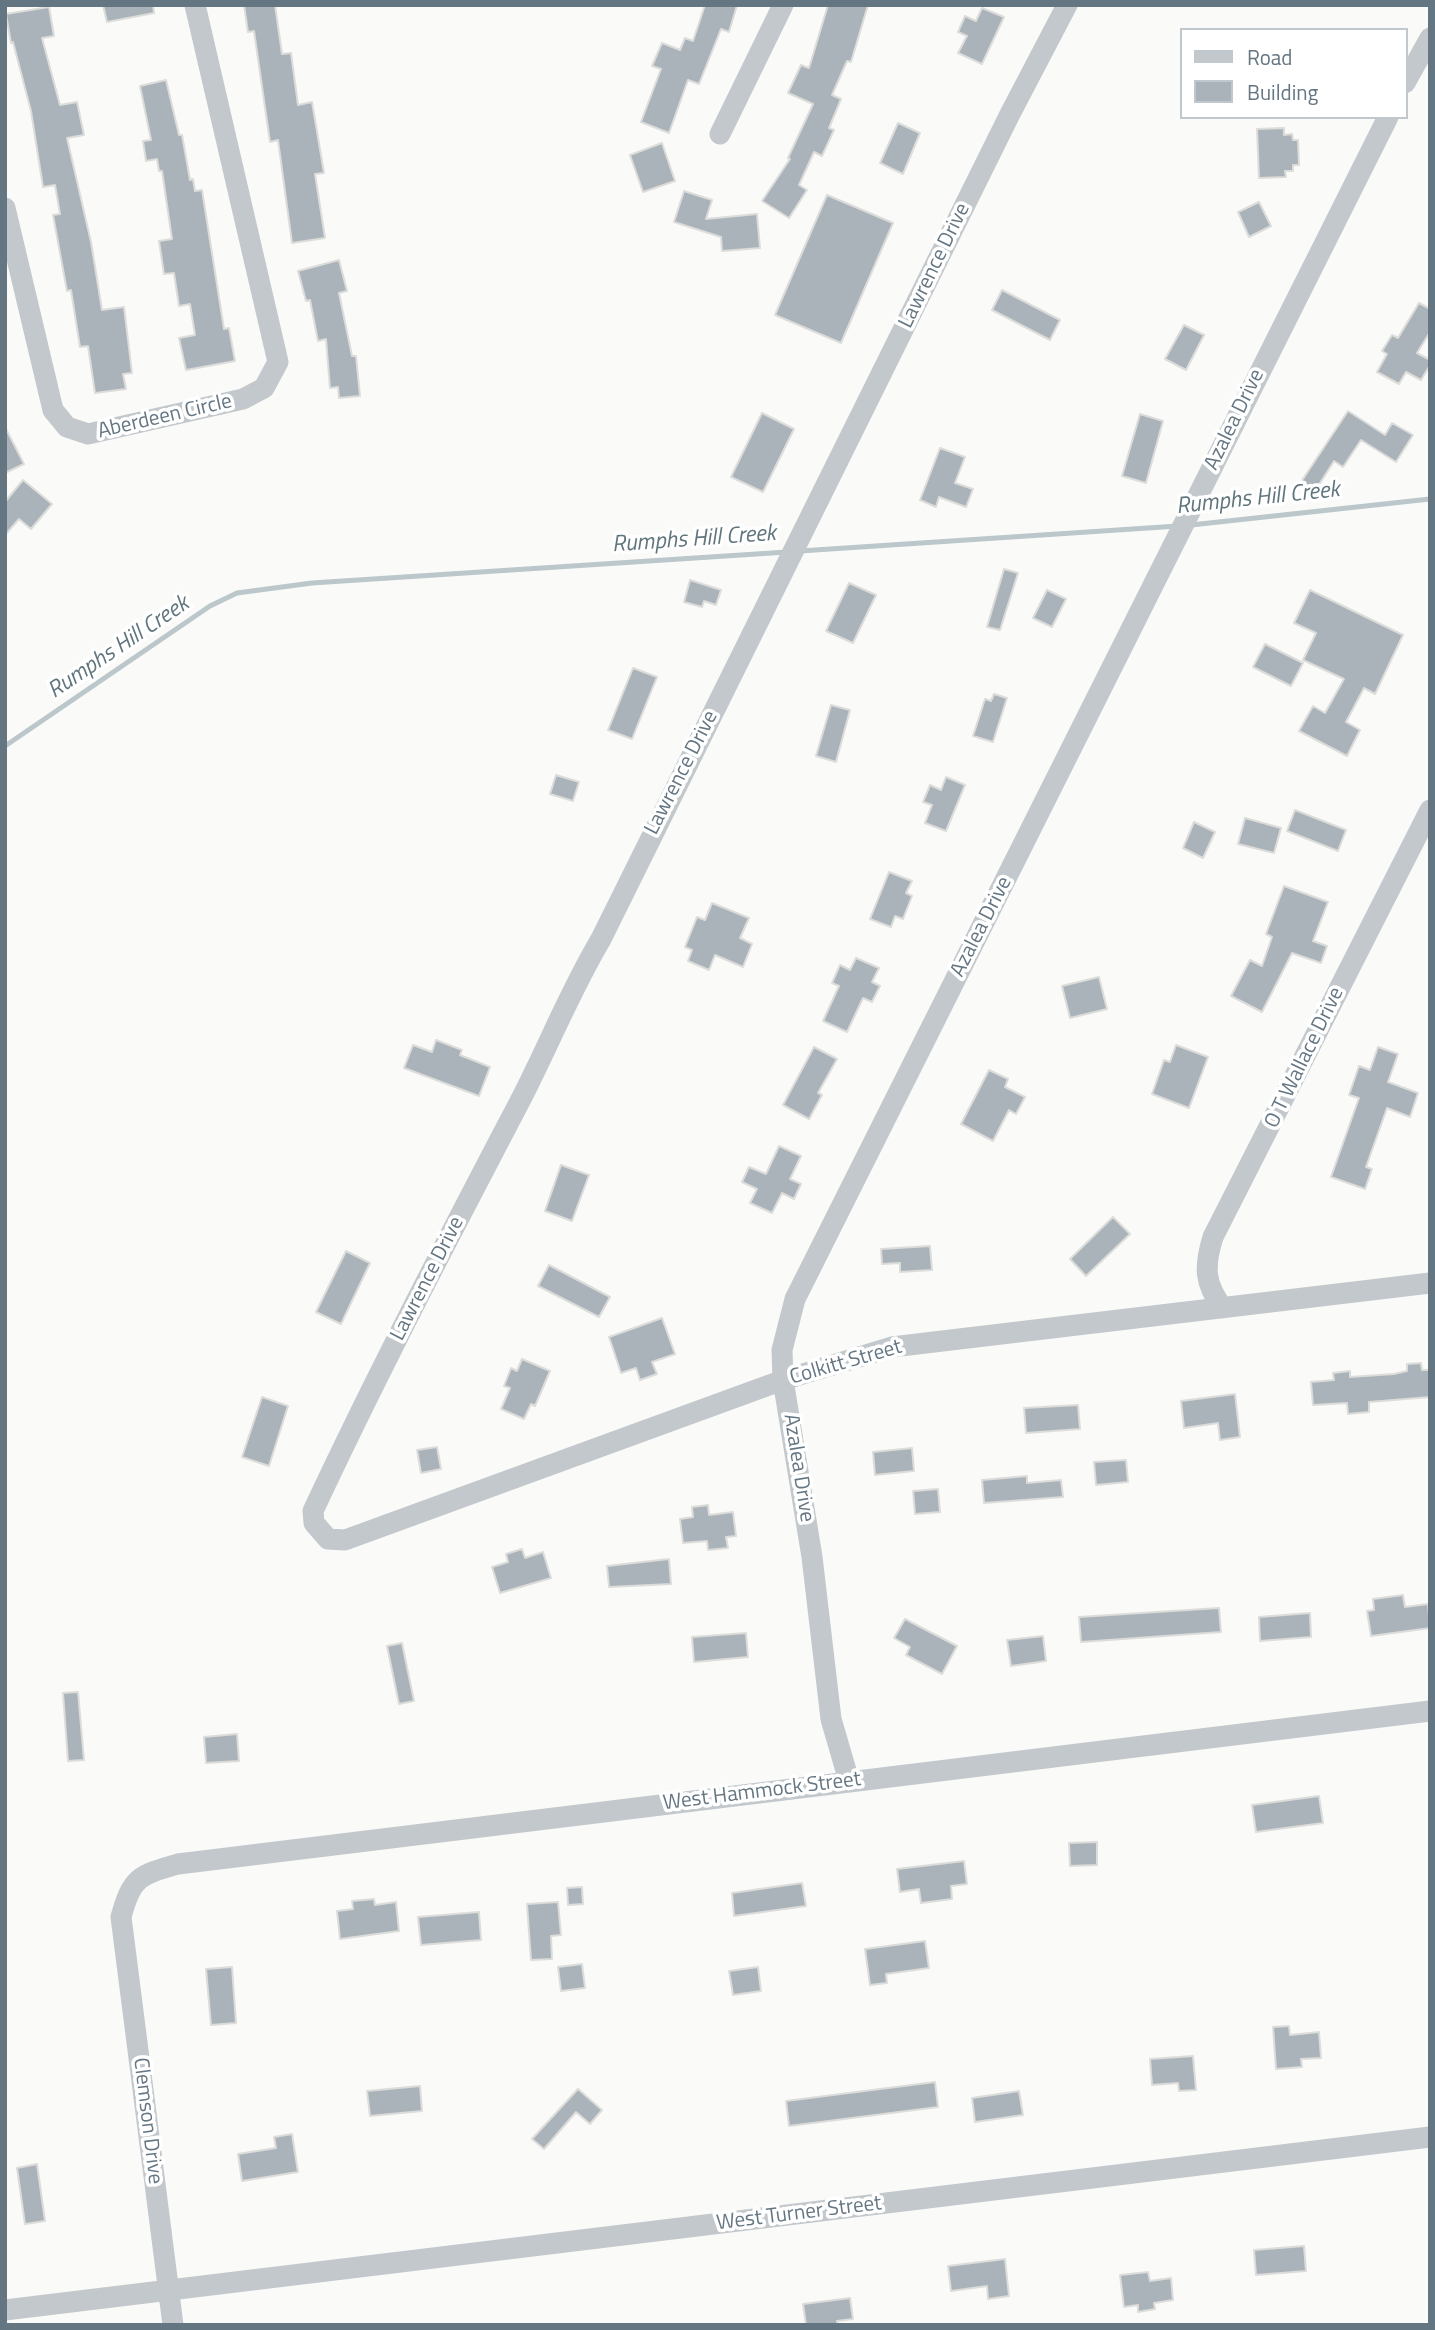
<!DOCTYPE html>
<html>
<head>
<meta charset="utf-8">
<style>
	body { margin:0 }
	#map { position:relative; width:1435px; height:2330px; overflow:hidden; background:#fafaf8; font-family:"Titillium Web",sans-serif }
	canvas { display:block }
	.frame { position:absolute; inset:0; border:7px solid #657683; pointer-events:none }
	.legend { position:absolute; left:1180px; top:28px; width:228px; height:91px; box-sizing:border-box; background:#fff; border:2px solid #c1c8cd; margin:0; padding:9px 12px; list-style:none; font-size:21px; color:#657683 }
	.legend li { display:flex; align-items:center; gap:14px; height:35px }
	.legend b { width:35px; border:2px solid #c1c8cd }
</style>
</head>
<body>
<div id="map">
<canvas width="1435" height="2330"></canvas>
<div class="frame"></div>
<ul class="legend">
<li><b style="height:9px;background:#c3c8cc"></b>Road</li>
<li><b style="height:19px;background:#aab3b9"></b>Building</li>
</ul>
</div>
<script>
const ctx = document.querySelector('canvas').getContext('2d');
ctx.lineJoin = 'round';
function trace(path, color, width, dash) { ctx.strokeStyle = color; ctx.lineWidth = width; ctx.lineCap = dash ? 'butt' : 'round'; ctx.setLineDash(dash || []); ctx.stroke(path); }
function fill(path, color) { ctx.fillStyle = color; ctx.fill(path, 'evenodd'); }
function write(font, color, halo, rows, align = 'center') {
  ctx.font = font + ' "Titillium Web",sans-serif'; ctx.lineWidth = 7; ctx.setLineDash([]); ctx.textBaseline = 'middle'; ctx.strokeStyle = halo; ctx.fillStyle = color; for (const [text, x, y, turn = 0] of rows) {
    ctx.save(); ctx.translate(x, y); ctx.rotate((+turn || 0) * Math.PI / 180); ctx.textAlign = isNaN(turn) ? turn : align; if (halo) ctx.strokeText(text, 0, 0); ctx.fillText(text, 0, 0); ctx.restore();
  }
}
const stream = new Path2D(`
	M1191,525L1430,499
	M800,551L1178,526
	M5,746L210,606L237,593L312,583L787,552`);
const building = new Path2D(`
	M103,5H153L154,13L107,22Z
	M244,5H275L282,54L291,53L298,105L312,102L324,173L315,174L325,238L292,243L278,140L270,142L254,31L248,32Z
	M705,5H737L729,32L721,29L699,84L688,80L669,133L641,122L661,69L652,66L662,43L680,50L685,38L693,41Z
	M828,5H868L851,62L847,61L832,95L841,99L829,128L834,130L822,156L814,152L799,185L807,190L789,218L762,201L790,159L788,158L813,104L788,93L801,65L809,68Z
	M49,7L54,36L42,38L60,105L77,102L84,135L67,138L91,242L102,310L124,307L132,373L123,374L126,389L95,393L88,346L80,347L71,290L67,291L53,215L60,214L55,185L43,187L31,111L13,42L11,43L6,14Z
	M982,8L1004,17L982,64L958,53L967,36L958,32L965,16L976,21Z
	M166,80L179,135H182L190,180L193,179L195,191L202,190L224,329L229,328L235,361L186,370L179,338L195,335L190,304L179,306L174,273L164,274L159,241L172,239L162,171H159L157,159L146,161L143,141L151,140L140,86Z
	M898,123L920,133L903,174L880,163Z
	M1284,128V135L1292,134L1293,140H1298L1299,165H1293V171H1285L1286,177L1259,178L1257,129Z
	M662,143L675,181L643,192L630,155Z
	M684,191L712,200L706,219L757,214L760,248L722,251L721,237L674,222Z
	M827,195L893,223L841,343L775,315Z
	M1259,202L1271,226L1249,237L1238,212Z
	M339,260L347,291L339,293L352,356H356L360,396L339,398L338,387L330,388L326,339L318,341L310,300L306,301L298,271Z
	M1002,290L1060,320L1050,340L992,310Z
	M1419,303L1430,309V332L1417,353L1430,360V365L1421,380L1406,372L1399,384L1377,372L1387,354L1382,351L1392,335L1398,338Z
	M1184,325L1204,335L1186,370L1165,359Z
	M1348,411L1385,435L1392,423L1413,435L1396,462L1361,440L1343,467L1334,461L1315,491L1301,482Z
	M762,413L794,429L763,492L731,477Z
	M1140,414L1163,421L1146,483L1122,476Z
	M5,427L24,464L5,473Z
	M940,448L965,457L955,483L973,489L966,507L939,497L936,507L920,500Z
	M23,480L52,504L31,529L19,519L5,535V502Z
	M1004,569L1018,573L1000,630L987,627Z
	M690,580L721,590L716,605L704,601L702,607L684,602Z
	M849,583L876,595L853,643L826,631Z
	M1047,590L1066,599L1052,627L1033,618Z
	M1310,590L1403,635L1375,694L1364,688L1346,722L1360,730L1347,756L1299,731L1313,706L1325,713L1344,679L1303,660L1316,633L1294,623Z
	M1265,644L1303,663L1291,686L1253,667Z
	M633,668L657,677L632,739L608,730Z
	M994,694L1007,698L993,742L973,736L985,699L991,701Z
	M831,705L850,710L836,762L816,756Z
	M556,775L579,782L573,801L550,794Z
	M946,777L965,785L946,831L925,823L932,805L923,802L930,785L941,790Z
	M1295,810L1346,830L1338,851L1287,831Z
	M1245,818L1281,828L1274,853L1238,844Z
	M1194,822L1215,832L1203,858L1183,848Z
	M889,872L912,881L906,893L912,896L903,919L895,916L891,927L870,919Z
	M1284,886L1328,902L1313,941L1327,946L1321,963L1292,953L1262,1012L1231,996L1250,960L1262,966L1272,937L1266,934Z
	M712,903L749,918L740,938L752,944L743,967L715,955L709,970L688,961L692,950L685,947L697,917L705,920Z
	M856,958L879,968L872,982L880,986L872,1002L863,998L847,1032L823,1021L839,986L832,983L840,965L850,970Z
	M1099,977L1107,1009L1070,1018L1062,986Z
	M436,1040L462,1050L460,1055L490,1067L479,1096L404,1068L413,1045L432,1052Z
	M1176,1045L1208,1057L1189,1108L1152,1094L1164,1060L1170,1062Z
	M814,1047L837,1059L818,1093L822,1095L809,1119L783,1105Z
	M1378,1047L1398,1054L1388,1082L1418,1093L1410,1117L1387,1108L1366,1167L1372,1169L1365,1189L1331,1177L1359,1098L1349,1095L1359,1066L1370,1070Z
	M989,1070L1008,1079L1005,1087L1025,1097L1016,1114L1009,1110L993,1141L961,1124Z
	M779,1146L801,1156L790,1179L801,1184L794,1199L782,1193L772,1213L750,1203L757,1189L742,1182L749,1167L766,1174Z
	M561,1165L589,1175L572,1221L545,1211Z
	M1113,1217L1130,1234L1086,1276L1070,1259Z
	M930,1246L932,1270L900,1272V1263L882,1264L881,1249Z
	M346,1251L370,1263L341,1324L316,1312Z
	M549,1265L610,1297L599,1317L538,1286Z
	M662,1318L675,1354L652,1362L657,1374L640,1380L636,1368L621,1373L609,1337Z
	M522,1359L550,1371L535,1406L531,1404L524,1419L501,1409L510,1388L504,1386L511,1368L517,1371Z
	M1421,1363L1422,1370H1430V1397L1369,1402V1412L1348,1414L1347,1403L1313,1405L1311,1382L1334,1380L1333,1373L1350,1371V1377L1394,1374L1407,1371V1364Z
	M1235,1394L1240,1437L1220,1440L1218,1423L1184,1428L1181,1401Z
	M262,1397L288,1406L269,1466L242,1457Z
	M1078,1405L1080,1429L1026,1433L1024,1408Z
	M437,1447L441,1469L421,1473L417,1450Z
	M912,1448L914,1471L875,1475L873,1452Z
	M1126,1460L1128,1482L1096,1485L1094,1462Z
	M1027,1476V1483L1061,1480L1063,1497L984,1503L982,1480Z
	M938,1489L940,1512L915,1514L913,1491Z
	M708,1505L709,1515L733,1512L736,1536L726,1537L728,1548L708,1550L707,1541L683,1543L680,1519L693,1517L692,1507Z
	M522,1549L525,1558L543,1552L551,1578L500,1593L492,1567L508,1562L506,1554Z
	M669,1559L671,1584L609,1587L607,1566Z
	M1403,1595L1405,1607L1428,1604L1430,1628L1371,1636L1367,1611L1374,1610L1373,1599Z
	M1219,1608L1221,1632L1081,1642L1079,1617Z
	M1310,1613L1311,1637L1260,1641L1259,1617Z
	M905,1619L957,1646L942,1674L906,1655L910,1647L894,1638Z
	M746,1633L748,1657L694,1662L692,1637Z
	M1043,1636L1046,1661L1011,1666L1007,1640Z
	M402,1643L414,1701L399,1704L387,1646Z
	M78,1692L84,1760L68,1761L63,1693Z
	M237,1734L239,1761L206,1763L204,1737Z
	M1319,1796L1323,1823L1256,1832L1252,1805Z
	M1097,1842V1865L1070,1866L1069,1843Z
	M964,1861L967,1884L951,1886L952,1899L921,1903L919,1889L900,1892L897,1869Z
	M802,1883L806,1906L734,1916L732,1893Z
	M582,1887L583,1904L568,1905L567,1888Z
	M374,1899L375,1905L396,1902L399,1931L340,1939L337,1911L353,1909L352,1901Z
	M558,1902L561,1935L551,1936L552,1959L531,1960L527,1904Z
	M479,1912L481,1940L421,1945L418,1917Z
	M925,1941L929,1968L886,1974L887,1983L870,1985L865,1949Z
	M582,1964L585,1988L561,1991L558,1967Z
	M232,1967L236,2023L211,2025L206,1969Z
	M758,1967L761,1991L733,1995L729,1971Z
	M1289,2026L1290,2035L1319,2032L1321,2058L1301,2059L1302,2067L1276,2069L1273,2027Z
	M1193,2056L1196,2090L1179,2091L1178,2083L1152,2085L1150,2059Z
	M935,2082L938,2107L789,2126L786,2101Z
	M420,2086L422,2111L370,2116L367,2091Z
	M578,2089L602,2110L590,2124L576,2112L544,2149L532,2139Z
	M1019,2091L1023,2115L975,2122L972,2098Z
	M292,2134L298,2172L242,2181L238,2154L276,2148L274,2137Z
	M37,2164L45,2221L25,2224L17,2168Z
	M1304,2246L1306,2271L1256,2275L1254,2250Z
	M1005,2259L1009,2296L988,2299L987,2286L951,2291L948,2266Z
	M1148,2272L1150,2281L1171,2278L1173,2300L1154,2303L1155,2309L1138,2312V2305L1124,2307L1120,2275Z
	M850,2298L853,2319L837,2321L838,2325H806L803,2304Z`);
const minor = new Path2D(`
	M1067,5L1010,114L601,939C570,991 548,1047 520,1101C449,1237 378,1372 313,1511L314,1523L328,1539L345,1540L783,1380L892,1347L1430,1283
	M1405,83L1430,38
	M720,134L783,5
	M5,208L53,410L67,427L88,434L243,399L264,388L278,362L195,5
	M1223,1308C1204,1284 1204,1266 1213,1237L1430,810
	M849,1781L831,1719L812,1557L783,1380L782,1350L795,1299L1388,117
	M5,2310L1430,2137
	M173,2325L121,1917C132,1877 139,1875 178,1864L1430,1711`);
const streetNames = [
	["Lawrence Drive",935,266,-64],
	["Aberdeen Circle",165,417,-13],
	["Azalea Drive",1235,420,-64],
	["Lawrence Drive",682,773,-63],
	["Azalea Drive",982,927,-63],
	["O T Wallace Drive",1305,1058,-64],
	["Lawrence Drive",428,1279,-63],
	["Colkitt Street",846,1363,-16],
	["Azalea Drive",798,1468,81],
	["West Hammock Street",762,1792,-7],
	["Clemson Drive",147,2121,83],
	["West Turner Street",799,2214,-7]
];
const waterNames = [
	["Rumphs Hill Creek",1258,499,-6],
	["Rumphs Hill Creek",694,540,-4],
	["Rumphs Hill Creek",119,648,-34]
];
trace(stream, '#bbc7cb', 5);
fill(building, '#aab3b9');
trace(building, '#dcdcda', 2);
trace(minor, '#c3c8cc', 21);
write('21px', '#657683', '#fff', streetNames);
write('italic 23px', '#60757c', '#fff', waterNames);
</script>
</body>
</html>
